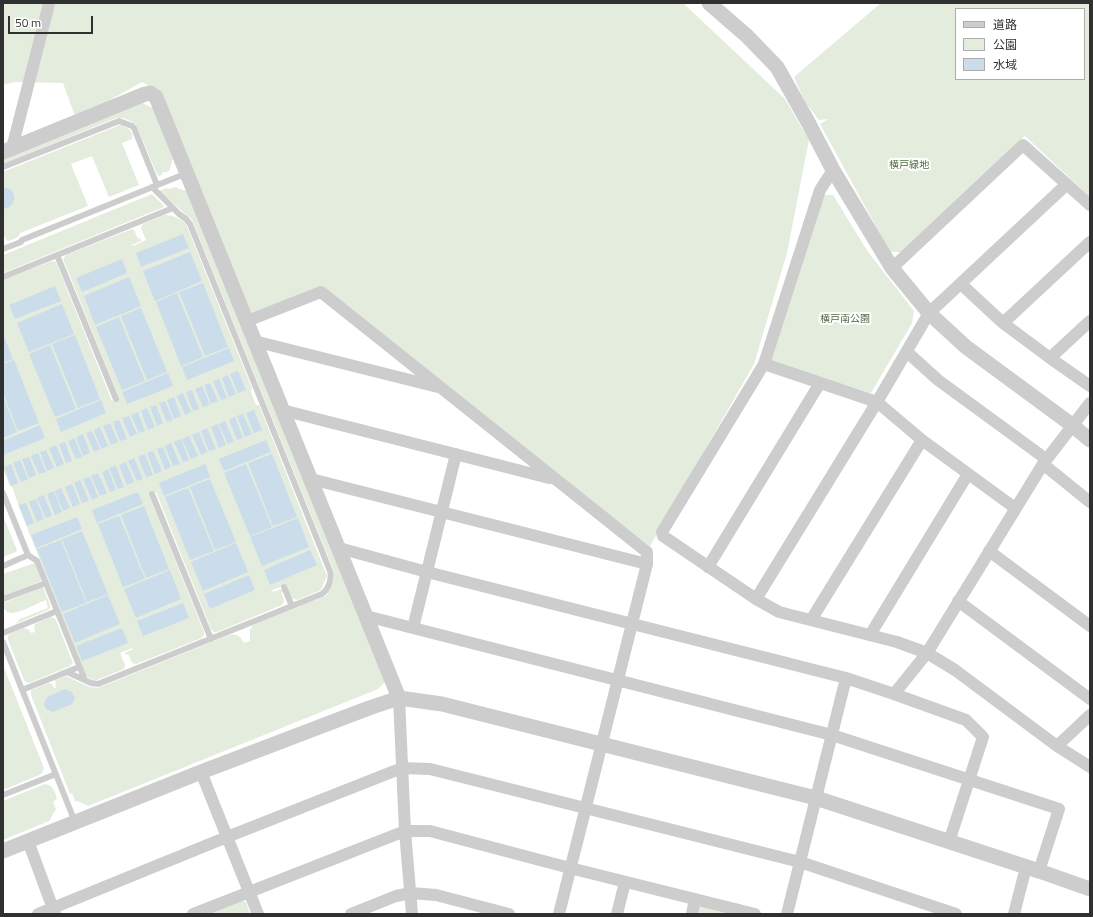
<!DOCTYPE html>
<html>
<head>
<meta charset="utf-8">
<style>
	body { margin:0 }
	#map { position:relative; width:1093px; height:917px; overflow:hidden; background:#fff; font-family:"Titillium Web","Noto Sans JP",sans-serif }
	canvas { display:block }
	.frame { position:absolute; inset:0; border:4px solid #303030; pointer-events:none }
	.legend { position:absolute; left:955px; top:8px; width:130px; height:72px; box-sizing:border-box; background:#fff; border:1px solid #acacac; margin:0; padding:5px 7px; list-style:none; font-size:12px; color:#303030 }
	.legend li { display:flex; align-items:center; gap:8px; height:20px }
	.legend b { width:20px; border:1px solid #acacac }
	.scale { position:absolute; left:8px; top:16px; width:85px; height:18px; box-sizing:border-box; border:2px solid #303030; border-top:0; padding-left:5px; font-size:12px; line-height:14px; white-space:nowrap; color:#303030; -webkit-text-stroke:3px #fff; paint-order:stroke }
</style>
</head>
<body>
<div id="map">
<canvas width="1093" height="917"></canvas>
<div class="frame"></div>
<ul class="legend">
<li><b style="height:5px;background:#cdcdcd"></b>道路</li>
<li><b style="height:11px;background:#e4ecde"></b>公園</li>
<li><b style="height:11px;background:#cbdceb"></b>水域</li>
</ul>
<div class="scale">50 m</div>
</div>
<script>
const ctx = document.querySelector('canvas').getContext('2d');
ctx.lineJoin = 'round';
function fill(path, color) { ctx.fillStyle = color; ctx.fill(path, 'evenodd'); }
function trace(path, color, width, dash) { ctx.strokeStyle = color; ctx.lineWidth = width; ctx.lineCap = dash ? 'butt' : 'round'; ctx.setLineDash(dash || []); ctx.stroke(path); }
function write(font, color, halo, rows, align = 'center') {
  ctx.font = font + ' "Titillium Web","Noto Sans JP",sans-serif'; ctx.lineWidth = 4; ctx.setLineDash([]); ctx.textBaseline = 'middle'; ctx.strokeStyle = halo; ctx.fillStyle = color; for (const [text, x, y, turn = 0] of rows) {
    ctx.save(); ctx.translate(x, y); ctx.rotate((+turn || 0) * Math.PI / 180); ctx.textAlign = isNaN(turn) ? turn : align; if (halo) ctx.strokeText(text, 0, 0); ctx.fillText(text, 0, 0); ctx.restore();
  }
}
const green = new Path2D(`
	M3,3H683L785,99L809,140L787,253L754,364L650,546L531,455L321,287L251,313L159,92L142,82L76,119L63,83L15,82L3,85Z
	M881,3H1090V197L1025,136L902,252H890L820,124L828,119L819,120L805,102L794,77ZM956,9H1084V79H956Z
	M142,103L153,108L173,158L169,171L162,173V175L159,176L157,174L136,125C130,120 123,117 116,118L3,164V159Z
	M120,125C127,127 134,130 132,139L122,143L139,185L109,197L92,156L71,164L88,206L20,233L18,237L9,241L6,240L3,233V172Z
	M175,187L186,191L386,681L378,689L88,806L77,801L74,802L75,801L72,793L70,794L31,695V690L49,683L52,684L54,688H56L55,680L66,676L89,687L98,688L229,635C236,633 241,636 244,643L250,641V630L253,625L326,596C332,588 336,578 333,569L192,220L159,191L167,188L168,189Z
	M152,194L163,205L164,207L3,273V255Z
	M823,195H833L868,252L914,311L912,323L871,393L768,361Z
	M165,215C172,215 182,219 186,224L252,388L251,392L256,405H259L327,576L321,590L297,600L292,598L286,585L272,590L273,592L282,589L283,592L281,593C283,597 286,602 282,605L217,632H214L211,629L156,492L149,495L204,632V635L202,638L136,664L132,663L128,654L126,655L125,653L133,649L132,648L120,653L125,665L124,669L97,680C92,680 89,679 86,675L18,505V503L12,487L10,486L3,469V280L52,261L56,262L112,401L119,398L63,259L66,255L132,229L134,230L138,239L140,238L141,241L132,245L133,246L146,240L141,228L143,224Z
	M3,516L17,550L16,552L3,557Z
	M35,563L41,579V581L3,596V574Z
	M43,587L50,605V608L48,610L15,624L20,619L48,608L46,600C37,603 20,613 12,613C8,613 6,611 3,608V603Z
	M50,617L54,618L56,620L73,663L70,666L29,683L26,682L24,680L8,640V637L9,634L23,628L28,629L31,633L35,632L34,627L35,624Z
	M3,665L44,768L42,773L39,775L3,790Z
	M45,784C53,785 55,792 57,799L53,802L56,809L49,821L3,840V801Z
	M239,899L246,902L250,914H203Z
	M700,905L737,914H694Z`);
const water = new Path2D(`
	M3,187C18,188 18,207 3,209Z
	M183,234L189,248L141,267L136,253Z
	M190,252L202,281L155,301L143,271Z
	M122,259L127,273L82,292L76,278Z
	M129,277L141,306L95,325L84,296Z
	M203,283L228,347L205,356L179,292Z
	M55,286L61,301L15,319L9,305Z
	M177,293L203,357L181,366L156,302Z
	M62,304L74,334L29,352L17,323Z
	M141,308L167,372L147,380L121,316Z
	M119,317L145,381L122,390L96,327Z
	M3,334L13,359L3,363Z
	M75,335L100,399L78,408L52,344Z
	M50,345L76,409L55,417L29,354Z
	M229,348L234,361L187,380L182,367Z
	M14,360L39,423L18,431L3,393V364Z
	M238,371L246,390L238,393L230,374Z
	M168,373L173,386L127,404L122,392Z
	M228,375L236,394L229,397L222,378Z
	M219,379L227,398L221,400L213,381Z
	M210,383L218,401L211,404L204,385Z
	M202,386L210,405L203,407L195,389Z
	M192,390L199,409L193,411L186,392Z
	M183,393L191,412L185,415L177,396Z
	M3,397L17,432L3,438Z
	M174,397L181,416L174,419L167,400Z
	M101,400L106,413L61,432L56,419Z
	M165,401L173,420L167,422L159,403Z
	M156,405L163,423L157,426L150,407Z
	M147,408L155,427L148,430L141,411Z
	M254,410L262,430L254,433L246,413Z
	M138,412L145,431L139,433L131,415Z
	M243,414L252,434L245,437L237,416Z
	M129,416L137,434L130,437L122,418Z
	M235,417L243,438L237,440L229,420Z
	M119,420L127,439L120,441L113,422Z
	M225,421L234,442L228,444L219,424Z
	M110,423L118,442L111,445L103,426Z
	M218,424L226,445L219,448L211,427Z
	M40,425L45,438L3,455V441Z
	M100,427L108,446L101,449L94,430Z
	M207,428L216,449L209,451L201,431Z
	M92,431L100,449L94,452L86,433Z
	M199,432L207,452L201,455L192,435Z
	M83,434L90,453L83,456L76,437Z
	M189,436L198,456L191,459L182,439Z
	M74,438L82,457L76,459L68,441Z
	M181,439L189,460L183,462L174,442Z
	M266,440L271,452L224,471L219,459Z
	M65,442L72,461L66,463L59,444Z
	M171,443L180,464L173,466L165,446Z
	M56,445L64,464L57,467L49,448Z
	M163,447L171,467L165,470L157,449Z
	M46,450L54,468L47,471L40,452Z
	M153,451L162,471L155,474L147,453Z
	M38,453L46,472L39,474L31,456Z
	M145,454L153,475L146,477L138,457Z
	M272,454L297,517L273,526L248,463Z
	M29,457L36,475L29,478L22,459Z
	M134,458L143,479L137,481L128,461Z
	M20,460L28,479L21,482L13,463Z
	M126,462L134,482L127,485L119,465Z
	M11,464L18,483L11,486L4,467Z
	M205,464L210,477L164,496L159,483Z
	M246,464L272,527L250,536L224,473Z
	M116,466L124,487L118,489L109,468Z
	M108,469L116,490L110,492L102,472Z
	M98,473L107,493L100,496L91,476Z
	M90,477L98,497L92,500L83,479Z
	M210,479L236,542L215,550L190,487Z
	M80,480L89,501L82,503L74,483Z
	M72,484L80,504L73,507L65,487Z
	M61,488L70,508L63,511L55,491Z
	M188,488L214,551L190,560L165,497Z
	M54,491L62,512L55,515L47,494Z
	M138,492L143,504L97,523L92,510Z
	M44,495L52,516L46,518L37,498Z
	M36,499L44,519L37,522L29,502Z
	M26,503L34,523L27,526L19,505Z
	M144,506L169,569L146,578L121,515Z
	M119,516L145,579L123,587L98,524Z
	M77,517L82,529L36,548L31,535Z
	M298,518L309,547L262,566L250,537Z
	M82,531L108,594L87,602L62,539Z
	M61,540L86,603L62,612L37,549Z
	M236,543L248,572L203,591L191,562Z
	M310,550L317,565L270,585L264,570Z
	M170,570L181,599L136,618L124,589Z
	M249,575L255,590L210,609L204,594Z
	M108,595L120,624L75,643L63,614Z
	M183,603L189,618L143,636L137,621Z
	M122,628L128,643L82,661L76,646Z
	M65,689L72,692L75,698L72,704L53,712L46,709L44,704L47,697Z`);
const service = new Path2D(`
	M3,167L119,121L132,126L134,128L157,185
	M3,249L21,242L22,240L187,173
	M57,255L116,399
	M3,277L173,208
	M3,493L28,555L3,566
	M152,494L211,639
	M28,555L37,561L85,680
	M284,587L292,606
	M3,599L46,583
	M3,633L57,611
	M3,642L75,822
	M67,672L91,683L98,684L322,594C329,589 332,578 330,571L190,224L186,219L179,214L152,187
	M22,690L79,667
	M3,795L56,774`);
const minor = new Path2D(`
	M12,148L48,8L49,3
	M892,268L1023,145L1090,205
	M961,284L1003,323L1050,358L1090,386
	M247,321L321,292L647,552V564L559,914
	M1003,323L1090,242
	M254,341L438,387
	M907,352L938,380L1046,459
	M1050,358L1090,321
	M764,364L820,190L833,170
	M282,410L549,478
	M1043,464L1090,502
	M311,479L647,564
	M1015,508L922,440L877,402L764,364L662,532L663,536L756,599L779,612L897,642L927,653L955,670L1057,746L1090,767
	M339,548L427,572L846,678L894,694L966,720L983,737L949,842
	M989,551L1090,626
	M708,567L820,383
	M756,599L877,402L929,313L1067,184
	M958,601L1090,699
	M366,616L832,735L1059,809L1039,871
	M811,620L922,440
	M413,628L456,454
	M870,635L968,474
	M894,694L927,653L1043,464L1090,403
	M399,698L405,831L412,914
	M1057,746L1090,715
	M201,772L258,914
	M28,841L55,914
	M38,914L227,837L402,768L430,769L800,862L956,914
	M193,914L405,831H430L570,868L755,914
	M351,914L396,896L411,893L436,895L509,914
	M617,914L625,882
	M692,914L695,899
	M787,914L846,678
	M1014,914L1026,867`);
const tertiary = new Path2D(`
	M709,3L747,36L777,67L808,122L833,170L892,268L929,313L966,347L1072,425L1090,440
	M3,152L145,94L150,93L156,97L399,698
	M3,851L201,772L369,708L399,698L442,704L816,798L1039,871L1090,889`);
const parkNames = [
	["横戸緑地",909,166],
	["横戸南公園",845,320]
];
fill(green, '#e4ecde');
fill(water, '#cbdceb');
trace(service, '#cdcdcd', 6);
trace(minor, '#cdcdcd', 12);
trace(tertiary, '#cdcdcd', 15);
write('10px', '#4f693f', '#fff', parkNames);
</script>
</body>
</html>
